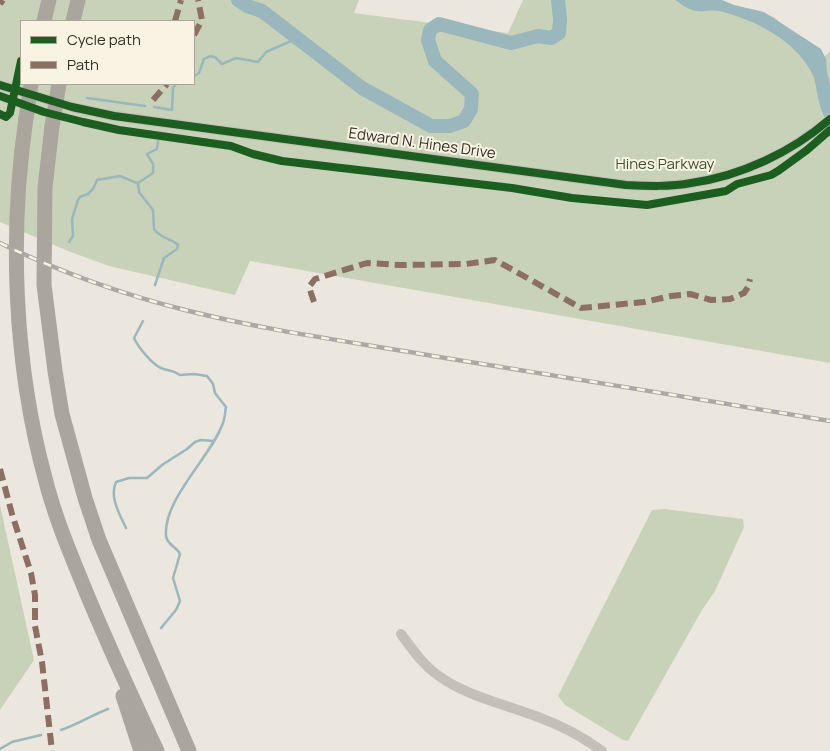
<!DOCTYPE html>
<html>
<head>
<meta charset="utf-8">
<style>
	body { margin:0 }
	#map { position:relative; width:830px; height:751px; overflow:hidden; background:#ebe7de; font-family:Manrope,sans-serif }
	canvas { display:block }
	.legend { position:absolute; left:20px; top:20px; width:175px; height:65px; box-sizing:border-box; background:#f9f3e4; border:1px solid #aba498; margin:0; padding:6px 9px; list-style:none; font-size:15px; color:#352d26 }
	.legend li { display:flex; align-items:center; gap:10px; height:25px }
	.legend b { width:25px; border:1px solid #aba498 }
</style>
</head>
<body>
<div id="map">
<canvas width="830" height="751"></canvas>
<ul class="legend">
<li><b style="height:6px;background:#1b5e20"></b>Cycle path</li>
<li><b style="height:6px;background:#8d6e63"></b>Path</li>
</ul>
</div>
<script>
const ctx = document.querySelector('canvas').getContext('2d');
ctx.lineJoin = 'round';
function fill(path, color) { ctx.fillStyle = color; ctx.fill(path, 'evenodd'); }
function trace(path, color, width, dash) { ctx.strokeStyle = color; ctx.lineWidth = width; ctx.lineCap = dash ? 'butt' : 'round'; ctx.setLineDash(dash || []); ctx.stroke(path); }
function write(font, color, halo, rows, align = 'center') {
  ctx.font = font + ' Manrope,sans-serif'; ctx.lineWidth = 4; ctx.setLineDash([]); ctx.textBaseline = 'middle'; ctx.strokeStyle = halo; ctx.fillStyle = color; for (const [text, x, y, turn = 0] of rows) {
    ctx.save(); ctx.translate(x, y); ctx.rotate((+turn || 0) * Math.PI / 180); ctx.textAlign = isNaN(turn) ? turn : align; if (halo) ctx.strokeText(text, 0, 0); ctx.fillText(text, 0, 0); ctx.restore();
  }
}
const green = new Path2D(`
	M0,0H359L354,13L508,33L523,0H714L774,17L821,60L830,51V363L250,261L235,295L109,266L68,251L0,222ZM21,21H194V84H21Z
	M0,505L34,660L0,710Z
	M664,509L743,519L744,527L715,591L702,610L628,741L623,740L565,705L558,696L652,510Z`);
const water = new Path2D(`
	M675,0H722L734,5L764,12L821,49L826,59L827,72L830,84V125C819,113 818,94 814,78C812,72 806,63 802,58C782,34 749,18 719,11C710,9 700,13 692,10C686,8 680,3 675,0Z`);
const stream = new Path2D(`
	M194,76L199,73L204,59L210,56L215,57L222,64L236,58L258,62L266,52L298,38
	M87,98L145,106
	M154,107L172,110L173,88L176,84
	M138,183L139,192L153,210L154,229C161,239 171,238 178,245L177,249L164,258L155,285
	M138,183L153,173V164L147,154L157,149L158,141
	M69,242L73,236L72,219L78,200L80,197L88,194L93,189L97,180L120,176L137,183
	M143,321L134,338C138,347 152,364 161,368C170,372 171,369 180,375L194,374L207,376L213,384L215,393L226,407C225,412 225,418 223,423C211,457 163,499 166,536C167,545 177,547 180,554L173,578L180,601L176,610L161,628
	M126,528C120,515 109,497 116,482L129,478H147L162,465L187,449L195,442L201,440L213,441
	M61,730C77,725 92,715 108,709
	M0,749L12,742L41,735`);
const river = new Path2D(`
	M238,0L247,6L262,11L362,88L431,126H450L464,121L471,109L472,94L435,61L428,40L430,30L439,24L511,43L538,36L551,38L559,33L560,19L558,0`);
const minor = new Path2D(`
	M0,85L72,107L114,116L626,185C648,186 670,187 691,183C741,176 792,152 830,119
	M401,634C412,649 423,665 439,676C468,697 505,704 538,717C560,725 583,737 602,751`);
const highway = new Path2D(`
	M44,21L49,0
	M73,21L78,0
	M26,118C9,235 14,364 45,478C54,514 68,548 82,582C105,639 131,695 157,751
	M52,126L45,188L44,285L55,371L62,414L85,498L99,540L189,751
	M123,696L141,751`);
const rail = new Path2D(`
	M0,243C60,272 124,295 189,311C269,331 352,342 433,356C565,377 698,399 830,421`);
const highwayBridge = new Path2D(`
	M26,118L31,84
	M52,126L59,84`);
const quiet = new Path2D(`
	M0,4L3,0
	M175,21L181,0
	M194,35L202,20L198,0
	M153,100L167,84
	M314,302L309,287L315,279L367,263L400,265L466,264L495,260L581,308L644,302L671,296L690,294L711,300L730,299L744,293L748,287L750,279
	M0,469L12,514L31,573L35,595V626L42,662L52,751`);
const cycleway = new Path2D(`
	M0,85L72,107L114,116L626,185C648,186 670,187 691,183C741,176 792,152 830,119
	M0,96L44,112L83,122L119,130L231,146L253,154L282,161L512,188L572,198L647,205L726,191L737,184L771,175L778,171L807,150L830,130
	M0,114L6,117L10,113L21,61`);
const streetNames = [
	["Edward N. Hines Drive",422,144,8]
];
const parkNames = [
	["Hines Parkway",665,165]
];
fill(green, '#c8d2b8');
fill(water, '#99b7bd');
trace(stream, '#99b7bd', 2.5);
trace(river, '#99b7bd', 14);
trace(minor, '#c4bfb7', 10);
trace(highway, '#aaa69d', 15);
trace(rail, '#aca8a2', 4.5);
trace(rail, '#f9f3e4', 2.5, [8]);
trace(highwayBridge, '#aaa69d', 15);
trace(quiet, '#8d6e63', 6, [12, 6]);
trace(cycleway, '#1b5e20', 8);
write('15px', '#352d26', '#f9f3e4', streetNames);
write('15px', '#3d5329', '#f9f3e4', parkNames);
</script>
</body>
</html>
